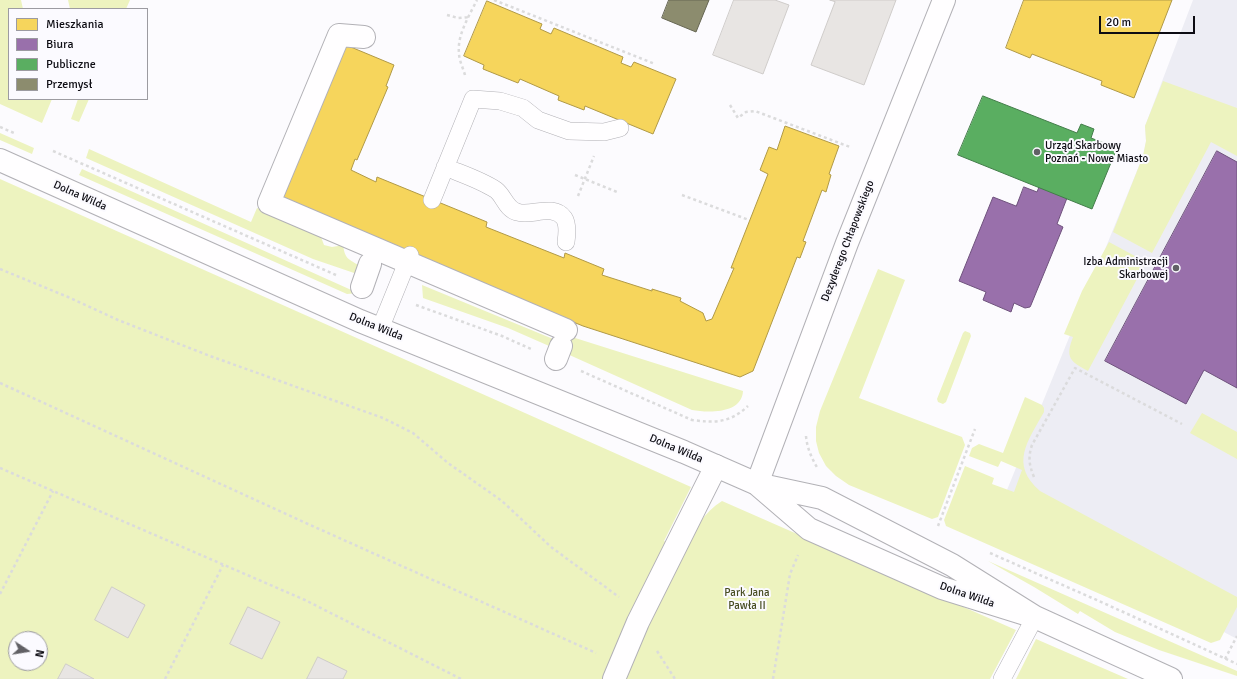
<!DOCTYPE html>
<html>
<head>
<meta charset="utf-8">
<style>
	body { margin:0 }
	#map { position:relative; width:1237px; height:679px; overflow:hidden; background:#fcfbfe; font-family:Signika,sans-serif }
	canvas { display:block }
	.legend { position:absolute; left:8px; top:8px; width:140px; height:92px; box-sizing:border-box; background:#fbfaff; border:1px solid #9c9ba1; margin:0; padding:5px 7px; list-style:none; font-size:12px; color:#0d0c13 }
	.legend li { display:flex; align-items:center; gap:8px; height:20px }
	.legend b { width:20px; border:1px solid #9c9ba1 }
	.north { position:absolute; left:8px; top:631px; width:40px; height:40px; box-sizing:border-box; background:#fbfaff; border:1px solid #9c9ba1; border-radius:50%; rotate:102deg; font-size:11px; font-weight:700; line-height:16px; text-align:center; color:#0d0c13 }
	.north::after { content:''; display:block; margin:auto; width:14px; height:18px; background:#616065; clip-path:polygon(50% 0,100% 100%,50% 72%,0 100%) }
	.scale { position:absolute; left:1099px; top:16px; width:96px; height:18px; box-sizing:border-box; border:2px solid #0d0c13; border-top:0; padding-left:5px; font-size:12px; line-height:14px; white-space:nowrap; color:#0d0c13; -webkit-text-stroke:3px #fbfaff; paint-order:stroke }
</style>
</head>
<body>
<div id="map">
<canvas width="1237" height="679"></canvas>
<ul class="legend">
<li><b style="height:11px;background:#f6d55c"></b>Mieszkania</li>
<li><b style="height:11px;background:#9970ab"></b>Biura</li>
<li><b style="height:11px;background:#5aae61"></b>Publiczne</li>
<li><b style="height:11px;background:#8c8c6e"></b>Przemysł</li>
</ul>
<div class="north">N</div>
<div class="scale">20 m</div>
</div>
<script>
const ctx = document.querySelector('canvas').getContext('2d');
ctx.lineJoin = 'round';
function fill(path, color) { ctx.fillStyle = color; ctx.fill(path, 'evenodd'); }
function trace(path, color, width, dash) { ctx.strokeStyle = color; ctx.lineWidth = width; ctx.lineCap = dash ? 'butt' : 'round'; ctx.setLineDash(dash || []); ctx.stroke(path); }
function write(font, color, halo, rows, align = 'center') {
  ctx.font = font + ' Signika,sans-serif'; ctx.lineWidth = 4; ctx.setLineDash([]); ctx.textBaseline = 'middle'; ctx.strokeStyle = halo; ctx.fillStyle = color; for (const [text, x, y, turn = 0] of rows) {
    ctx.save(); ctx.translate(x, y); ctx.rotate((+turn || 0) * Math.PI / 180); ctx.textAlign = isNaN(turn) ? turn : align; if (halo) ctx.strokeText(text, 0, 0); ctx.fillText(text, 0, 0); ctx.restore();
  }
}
const built = new Path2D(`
	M1193,0H1237V639L998,512L1143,156L1146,141L1145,126Z`);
const green = new Path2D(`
	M0,0H21L23,9H9V99H52L42,123L0,104Z
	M68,0H130L126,9H70Z
	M1163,81L1237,108V156L1211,142L1152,253L1113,232L1143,156L1146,141L1145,126Z
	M78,99H89L79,122L71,119Z
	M0,133L34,148L32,154L0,140Z
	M89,149L251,222L257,208L322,234L321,237L324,245L332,247L338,246L341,241L343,242C344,259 348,259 362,267L360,275L313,259L86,158Z
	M82,169L358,293L347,294L79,175Z
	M0,179L691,487L664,541L681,550C693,532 704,512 722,501L1016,630L990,679H0ZM16,639H40V663H16Z
	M1109,242L1146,262L1088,371C1070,361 1065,358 1073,337L1064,334L1082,291Z
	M878,269L905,280L859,398L962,437L965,445L938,517L932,519L849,485L836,476L826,466L819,453L816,441V427L820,411Z
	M422,285L558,341L556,349L508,328L423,298Z
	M965,331L970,333L971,336L946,402L943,404L938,402L937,399L963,333Z
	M572,337L743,391C742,414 708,413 692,410L565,353Z
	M1025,397L1042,405L1044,408V412C1028,441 1009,464 1040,491L1237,597V607L1220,640L1211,643L946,526L944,520L965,466L994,478L992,484L1014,492L1022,470L1001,461L998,467L969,456L972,448L979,444L1003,453Z
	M1202,413L1237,432V459L1190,433Z
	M988,561L1237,671V676L1159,650L1115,632L1080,611L1078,614L1034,587Z
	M1036,639L1128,679H1016Z`);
const homes = new Path2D(`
	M1024,0H1172L1134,98L1101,85L1102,81L1032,54L1030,58L1006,48Z
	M487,1L542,24L540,29L551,34L554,28L623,57L621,63L631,67L634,62L676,79L653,134L585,106L584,110L558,100L559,96L520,79L518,83L483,69L484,65L464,56Z
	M346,45L394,65L386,86L388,87L357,160L355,159L351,170L376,182L377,177L487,222L486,227L564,258L565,253L604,269L602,275L652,291V289L681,298L680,301L703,313L706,321L712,319L734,268H731L768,174L760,170L769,147L777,150L785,126L839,146L829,174L831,175L826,192L822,190L803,241L806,242L800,258L797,257L753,371L740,377L583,326L281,202Z`);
const offices = new Path2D(`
	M1217,151L1237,162V388L1204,370L1186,404L1105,361Z
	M1024,187L1037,192L1039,187L1067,198L1057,224L1063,227L1031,305L1030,307L1025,308L1014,303L1011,312L983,300L986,292L959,281L993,197L1016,206Z`);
const public = new Path2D(`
	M983,96L1077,133L1081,124L1094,129L1091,138L1117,148L1092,209L958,155Z`);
const industry = new Path2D(`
	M669,0H709L696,32L662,18Z`);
const building = new Path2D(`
	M734,0H775L789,5L763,74L713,55Z
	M830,0H896L864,85L811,65L835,2Z
	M112,587L145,605L128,638L95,620Z
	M248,607L280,622L262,659L230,644Z
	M318,657L347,671L343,679H307Z
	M66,664L94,679H58Z`);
const path = new Path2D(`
	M494,0L655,64
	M447,15L458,18L469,17
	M465,75C463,68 459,60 459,53C457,35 469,16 477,0
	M730,105L738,118L746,112L755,111L850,147
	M0,127L14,133
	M53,151L336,275
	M575,175L617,192
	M682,195L749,220
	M578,196L594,156
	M0,269L68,297L118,320L210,356L383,418L413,433L448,463L502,501L551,547L619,597
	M416,305L502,336L531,349
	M581,371L692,420C715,423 730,423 748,406
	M0,383L308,524L596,653
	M806,436C807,448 812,459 818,469
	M0,468L305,600L461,679
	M1034,477C1029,465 1028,457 1032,445L1075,368L1182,424
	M938,526L975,429
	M990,553L1108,605L1237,664
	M0,594L53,491
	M657,651L675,679
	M1225,659L1237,636
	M165,679L223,565
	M773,679L790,574L798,555`);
const lane = new Path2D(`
	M445,167C462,174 481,180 496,190C504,196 506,209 517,212C531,217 553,203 564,218C568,224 567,235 566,242
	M432,200L473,99L500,101L523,108L538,120L569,131L604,132L620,128
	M380,329L410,255
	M1002,679L1035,617`);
const street = new Path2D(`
	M364,37L339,35L269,203L566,330
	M362,287L370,264
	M556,359L561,346
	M757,484L847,243L944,0
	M614,679L638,622L716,466`);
const secondary = new Path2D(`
	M0,160L360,321L684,452L757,484L822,498L952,565L1035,617
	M759,486L809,529L942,588L1035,617L1171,679`);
const markers = [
	[1037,152,4,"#616065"],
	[1176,268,4,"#616065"]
];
const poiNames = [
	["Urząd Skarbowy",1045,146],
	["Poznań - Nowe Miasto",1045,159],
	["Izba Administracji",1168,262,"right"],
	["Skarbowej",1168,275,"right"]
];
const streetNames = [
	["Dolna Wilda",80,196,24],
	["Dezyderego Chłapowskiego",848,241,-69],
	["Dolna Wilda",376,327,22],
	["Dolna Wilda",676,449,23],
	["Dolna Wilda",967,595,19]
];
const parkNames = [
	["Park Jana",747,593],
	["Pawła II",747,606]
];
fill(built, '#ededf4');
fill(green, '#edf3bf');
fill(homes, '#f6d55c');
trace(homes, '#b09946', 1);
fill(offices, '#9970ab');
trace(offices, '#6f527d', 1);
fill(public, '#5aae61');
trace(public, '#437d4a', 1);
fill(industry, '#8c8c6e');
trace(industry, '#666653', 1);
fill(building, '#e8e5e3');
trace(building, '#cfccca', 1);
trace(lane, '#b2b1b6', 18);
trace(street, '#b2b1b6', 24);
trace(secondary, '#b2b1b6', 24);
trace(path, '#dbdbdc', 2.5, [3, 3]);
trace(lane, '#fffeff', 17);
trace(street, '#fffeff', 22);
trace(secondary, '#fffeff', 22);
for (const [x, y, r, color] of markers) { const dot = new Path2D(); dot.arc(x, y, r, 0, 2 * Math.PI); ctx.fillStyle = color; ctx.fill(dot); trace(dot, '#fbfaff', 1.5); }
write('11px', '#0d0c13', '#fbfaff', poiNames, 'left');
write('11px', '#0d0c13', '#fbfaff', streetNames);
write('11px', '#484d22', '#fbfaff', parkNames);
</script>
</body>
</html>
